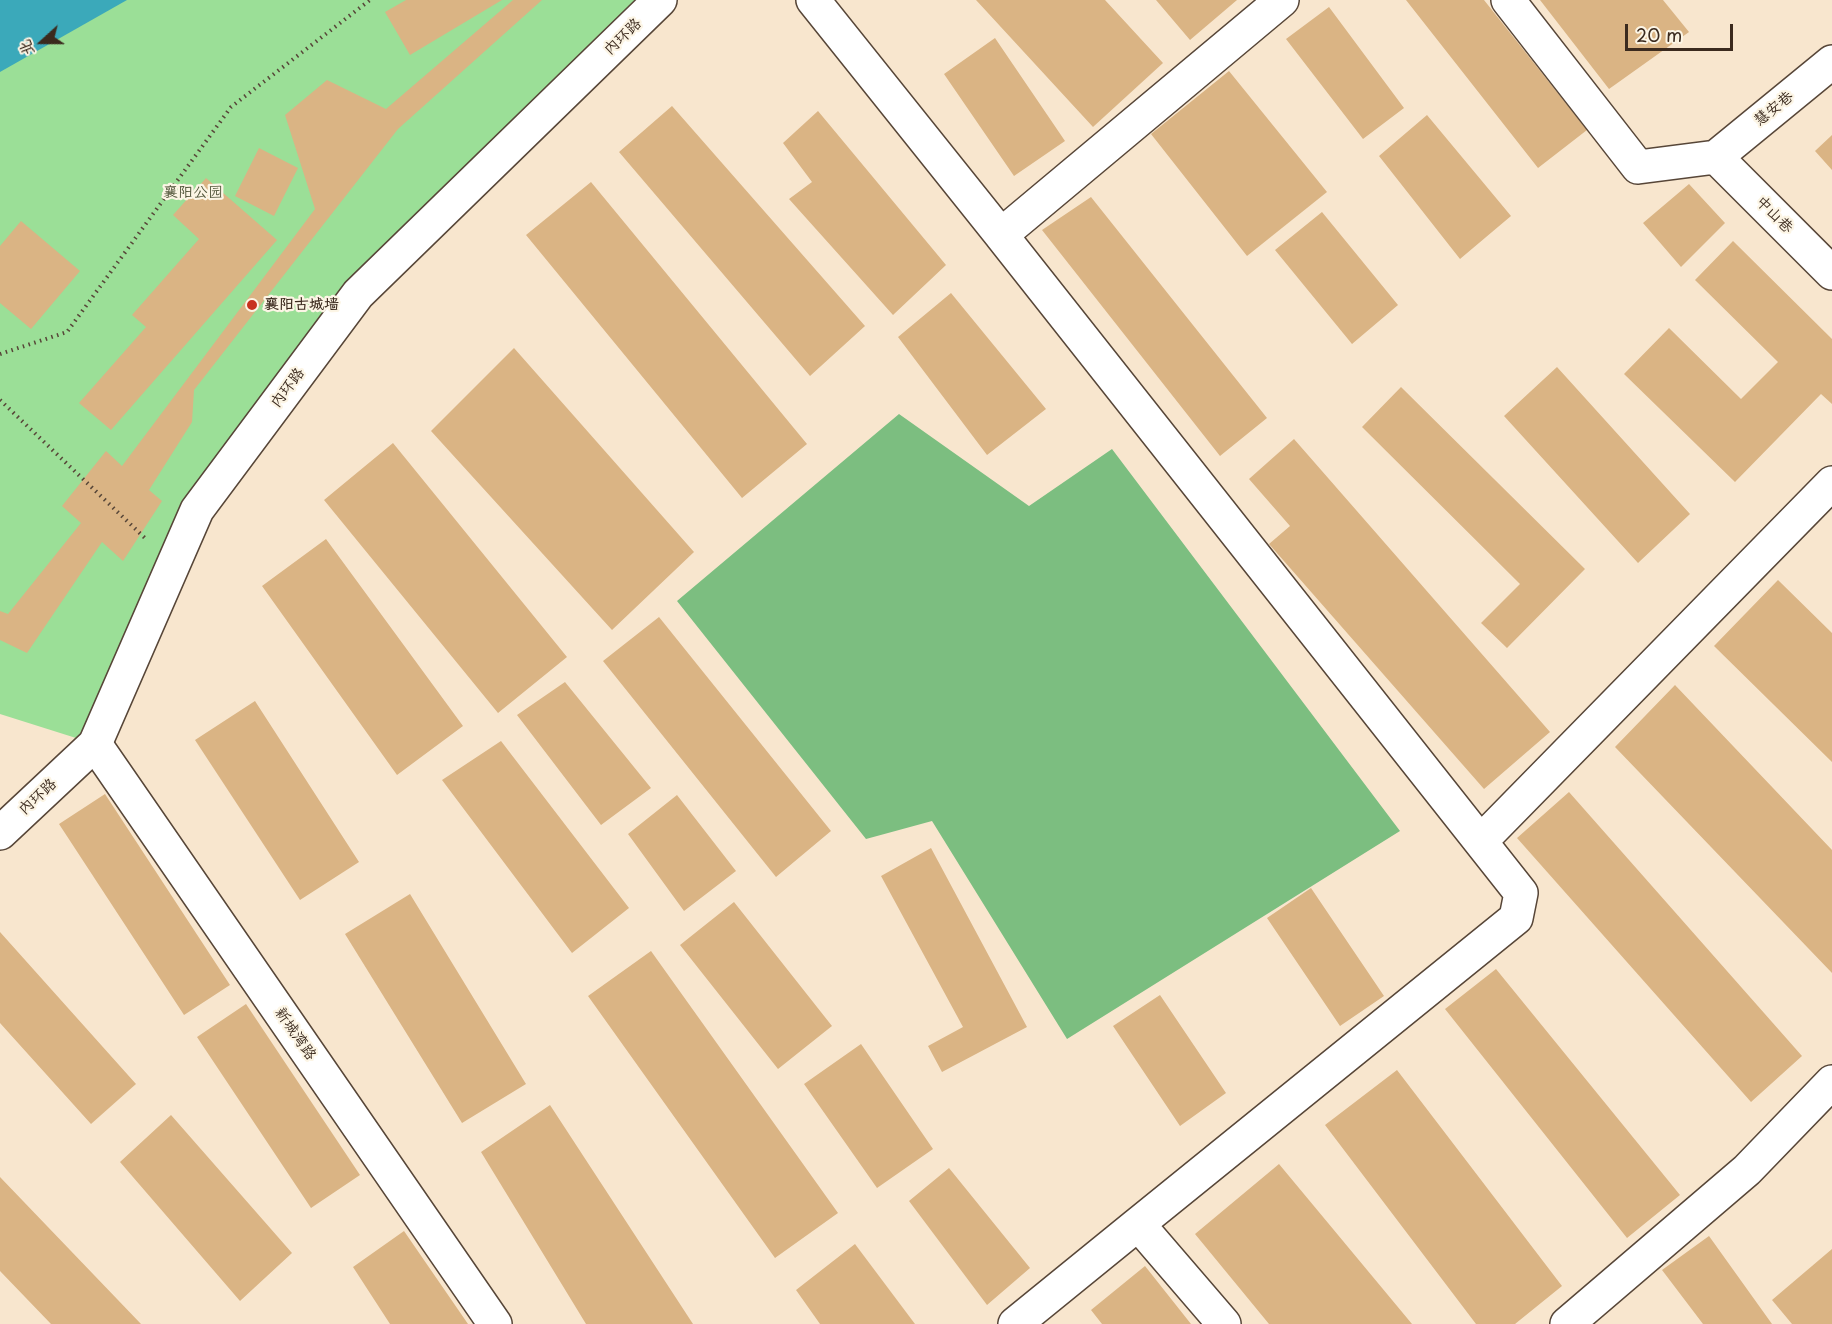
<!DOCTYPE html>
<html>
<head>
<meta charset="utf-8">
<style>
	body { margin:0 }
	#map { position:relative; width:1832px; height:1324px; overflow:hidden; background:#f8e6ce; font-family:"Playpen Sans","LXGW WenKai TC",sans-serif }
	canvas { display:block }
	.north { position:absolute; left:12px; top:12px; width:60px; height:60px; -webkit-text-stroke:4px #fcf5e5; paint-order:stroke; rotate:249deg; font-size:16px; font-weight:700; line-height:24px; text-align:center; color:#3b2a1e }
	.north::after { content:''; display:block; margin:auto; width:21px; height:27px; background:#3b2a1e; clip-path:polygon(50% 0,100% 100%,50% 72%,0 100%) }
	.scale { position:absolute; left:1625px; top:24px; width:108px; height:27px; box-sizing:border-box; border:3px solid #3b2a1e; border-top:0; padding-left:8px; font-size:18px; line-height:21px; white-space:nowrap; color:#3b2a1e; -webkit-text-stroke:4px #fcf5e5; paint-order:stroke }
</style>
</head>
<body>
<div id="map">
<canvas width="1832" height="1324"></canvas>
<div class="north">北</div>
<div class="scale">20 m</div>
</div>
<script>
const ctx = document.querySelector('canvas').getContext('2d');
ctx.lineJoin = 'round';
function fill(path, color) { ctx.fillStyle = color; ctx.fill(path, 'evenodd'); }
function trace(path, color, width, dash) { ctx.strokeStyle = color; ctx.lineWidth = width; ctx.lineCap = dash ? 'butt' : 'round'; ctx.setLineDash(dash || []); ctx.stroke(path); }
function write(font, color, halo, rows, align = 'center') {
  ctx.font = font + ' "Playpen Sans","LXGW WenKai TC",sans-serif'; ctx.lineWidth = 4.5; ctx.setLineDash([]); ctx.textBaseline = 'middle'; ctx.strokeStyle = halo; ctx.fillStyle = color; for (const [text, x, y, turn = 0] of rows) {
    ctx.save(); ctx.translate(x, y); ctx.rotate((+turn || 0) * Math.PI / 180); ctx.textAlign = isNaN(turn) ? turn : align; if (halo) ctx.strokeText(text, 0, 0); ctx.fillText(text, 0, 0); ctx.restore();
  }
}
const green = new Path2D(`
	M0,0H660L358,294L197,510L95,744L0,714Z`);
const forest = new Path2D(`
	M899,414L1029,506L1112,449L1400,831L1067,1039L932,821L866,839L677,601Z`);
const water = new Path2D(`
	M0,0H127L0,72Z`);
const building = new Path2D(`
	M406,0H502L410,55L385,12Z
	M513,0H542L398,129L194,390L192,422L149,490L162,501L123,561L102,542L27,653L0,640V611L8,614L81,523L62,506L106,451L122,466L315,209L285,115L327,80L386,109Z
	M976,0H1105L1163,63L1093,127Z
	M1156,0H1237L1190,40Z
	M1406,0H1484L1587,130L1538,168Z
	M1540,0H1663L1689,32L1609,89Z
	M1329,7L1404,108L1363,139L1286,39Z
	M995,38L1065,141L1014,176L944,74Z
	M1229,71L1327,192L1247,256L1151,134Z
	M672,106L865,326L810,376L619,152Z
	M818,111L946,265L893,315L789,199L812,182L783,143Z
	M1427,115L1511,216L1460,259L1379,156Z
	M1832,135V170L1815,151Z
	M259,148L298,168L274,216L235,196Z
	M206,178L277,240L111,430L79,403L146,327L132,315L199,239L173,215Z
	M591,182L807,444L742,498L526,235Z
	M1689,184L1725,223L1681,267L1643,223Z
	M1091,197L1267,418L1220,456L1042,230Z
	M1322,212L1398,305L1352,344L1275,250Z
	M21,221L80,271L31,329L0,303V246Z
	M1733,241L1832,339V404L1821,394L1735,482L1624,374L1669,328L1741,399L1778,362L1695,280Z
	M951,293L1046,409L987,455L898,337Z
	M514,348L694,552L612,630L431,431Z
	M1557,367L1690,514L1638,563L1504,416Z
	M1401,387L1585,569L1507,648L1481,623L1520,584L1362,427Z
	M1294,439L1550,732L1484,789L1269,544L1290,526L1249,479Z
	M393,443L567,657L498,713L324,500Z
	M326,539L463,726L397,775L262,586Z
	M1778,580L1832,633V762L1714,646Z
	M659,617L831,831L776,877L603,661Z
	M565,682L651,788L601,825L517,715Z
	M1675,685L1832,850V973L1615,747Z
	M255,701L359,862L300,900L195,740Z
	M501,741L629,908L572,953L442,780Z
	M1569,792L1802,1056L1751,1102L1517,838Z
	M105,794L230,985L184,1015L59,824Z
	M677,795L736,871L684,911L628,834Z
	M931,848L1027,1027L942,1072L928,1046L963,1027L881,876Z
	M1311,888L1384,996L1340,1026L1267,918Z
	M410,894L526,1084L462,1123L345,934Z
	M734,902L832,1026L778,1069L680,945Z
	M0,932L136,1084L91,1124L0,1023Z
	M651,951L838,1213L775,1258L588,996Z
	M1496,969L1680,1195L1627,1238L1445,1009Z
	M1160,995L1226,1093L1180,1126L1113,1026Z
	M246,1004L360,1175L311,1208L197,1037Z
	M861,1044L933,1149L877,1188L804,1084Z
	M1397,1070L1562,1286L1515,1324H1476L1325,1125Z
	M550,1105L693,1324H586L481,1152Z
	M171,1115L292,1253L240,1301L120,1162Z
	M1279,1164L1412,1324H1269L1195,1234Z
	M949,1168L1030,1268L987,1305L909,1201Z
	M0,1177L141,1324H51L0,1271Z
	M404,1231L468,1324H390L353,1267Z
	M1709,1236L1772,1324H1703L1662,1270Z
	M855,1244L915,1324H820L796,1290Z
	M1832,1249V1324H1792L1772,1300Z
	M1145,1266L1191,1324H1102L1091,1310Z`);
const path = new Path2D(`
	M0,354L67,332L231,107L370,0
	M0,400L147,540`);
const street = new Path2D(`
	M813,0L1001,235L1282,0
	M1508,0L1638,167L1716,157
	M1716,157L1832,273
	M1716,157L1832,62
	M1001,235L1521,893L1516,918L1138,1224
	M95,744L495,1324
	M1481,841L1832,483
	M1015,1324L1138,1224L1224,1324
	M1567,1324L1747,1170L1832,1082`);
const secondary = new Path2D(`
	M0,833L95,744L197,510L358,294L660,0`);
const markers = [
	[252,305,6,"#c8321e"]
];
const streetNames = [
	["内环路",623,37,-44],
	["慧安巷",1774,109,-39],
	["中山巷",1774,215,45],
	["内环路",288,388,-53],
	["内环路",38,797,-43],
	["新城湾路",295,1034,55]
];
const parkNames = [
	["襄阳公园",193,193]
];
const poiNames = [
	["襄阳古城墙",264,305]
];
fill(green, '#9bdf97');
fill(forest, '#7cbe80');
fill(water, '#3ba9ba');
fill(building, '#dab484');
trace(street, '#574638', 36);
trace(secondary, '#574638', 36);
trace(path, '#574638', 4, [1.5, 4.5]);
trace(street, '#fff', 33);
trace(secondary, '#fff', 33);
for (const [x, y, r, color] of markers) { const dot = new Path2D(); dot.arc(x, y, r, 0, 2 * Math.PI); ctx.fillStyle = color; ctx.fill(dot); trace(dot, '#fcf5e5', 2); }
write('15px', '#3b2a1e', '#fcf5e5', streetNames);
write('15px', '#53573c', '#fcf5e5', parkNames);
write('bold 15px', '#3b2a1e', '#fcf5e5', poiNames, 'left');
</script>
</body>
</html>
